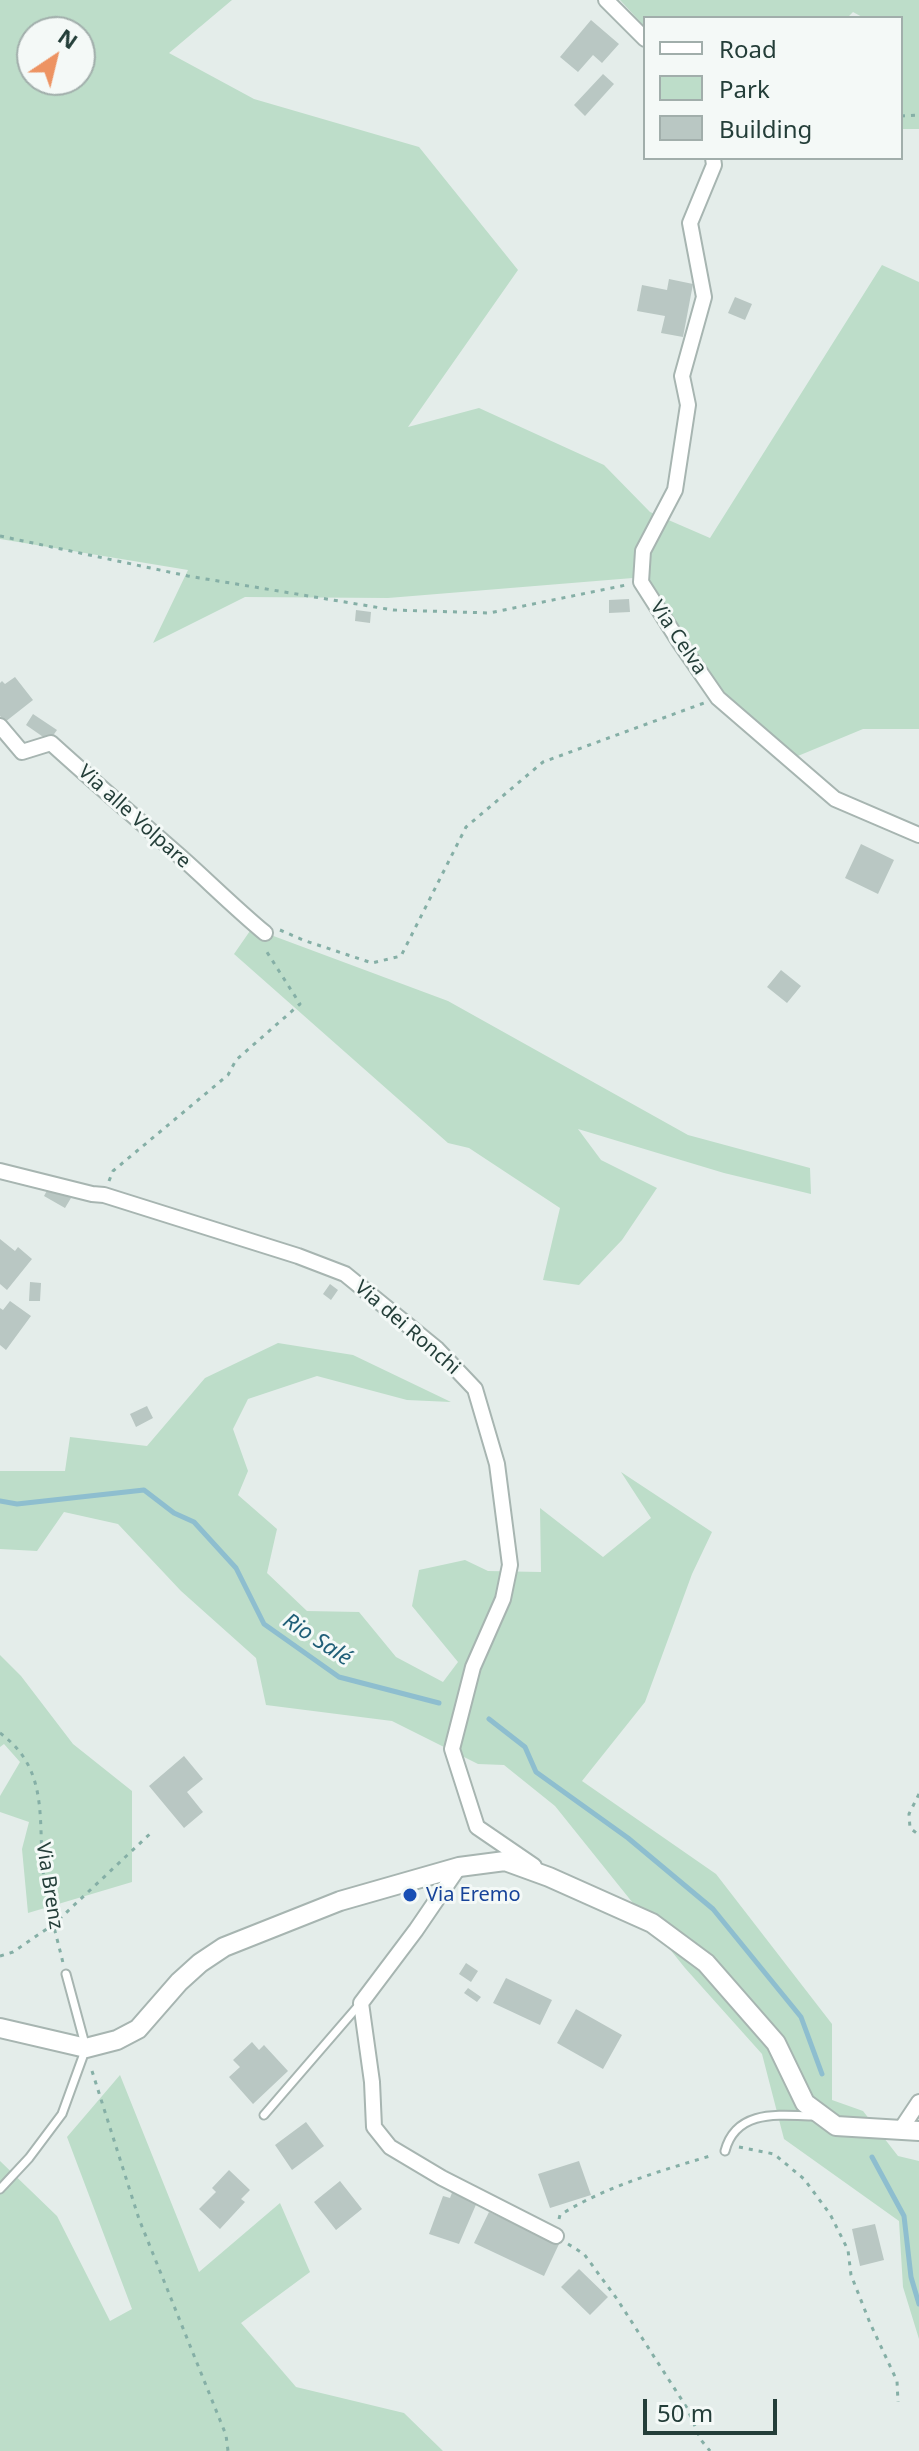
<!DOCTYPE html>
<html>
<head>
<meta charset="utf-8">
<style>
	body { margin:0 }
	#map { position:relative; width:919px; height:2451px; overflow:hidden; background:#e4edea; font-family:"Noto Sans",sans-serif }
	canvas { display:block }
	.legend { position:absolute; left:643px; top:16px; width:260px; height:144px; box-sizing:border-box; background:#f4f9f7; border:2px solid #a1aeab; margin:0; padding:10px 14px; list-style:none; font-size:24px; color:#243e39 }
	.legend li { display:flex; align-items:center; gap:16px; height:40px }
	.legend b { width:40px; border:2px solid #a1aeab }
	.north { position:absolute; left:16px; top:16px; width:80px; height:80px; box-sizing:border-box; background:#f4f9f7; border:2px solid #a1aeab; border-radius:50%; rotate:35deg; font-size:22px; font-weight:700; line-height:32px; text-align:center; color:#243e39 }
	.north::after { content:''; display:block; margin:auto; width:28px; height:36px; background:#ed9362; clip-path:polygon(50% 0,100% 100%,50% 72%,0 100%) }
	.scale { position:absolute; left:643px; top:2399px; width:134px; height:36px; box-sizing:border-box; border:4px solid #243e39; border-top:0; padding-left:10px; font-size:24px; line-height:28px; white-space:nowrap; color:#243e39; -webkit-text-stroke:6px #f4f9f7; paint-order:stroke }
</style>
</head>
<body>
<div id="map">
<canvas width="919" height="2451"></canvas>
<ul class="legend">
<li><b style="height:10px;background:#fff"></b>Road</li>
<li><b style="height:22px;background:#bdddc9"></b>Park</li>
<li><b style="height:22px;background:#b9c7c3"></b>Building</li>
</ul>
<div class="north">N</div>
<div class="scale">50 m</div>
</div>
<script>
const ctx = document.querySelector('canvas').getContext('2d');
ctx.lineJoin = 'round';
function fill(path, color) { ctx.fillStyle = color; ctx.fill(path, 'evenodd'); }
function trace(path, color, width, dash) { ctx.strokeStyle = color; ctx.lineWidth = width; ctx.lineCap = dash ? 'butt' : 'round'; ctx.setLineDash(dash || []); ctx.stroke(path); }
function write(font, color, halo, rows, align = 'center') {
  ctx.font = font + ' "Noto Sans",sans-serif'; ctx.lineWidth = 6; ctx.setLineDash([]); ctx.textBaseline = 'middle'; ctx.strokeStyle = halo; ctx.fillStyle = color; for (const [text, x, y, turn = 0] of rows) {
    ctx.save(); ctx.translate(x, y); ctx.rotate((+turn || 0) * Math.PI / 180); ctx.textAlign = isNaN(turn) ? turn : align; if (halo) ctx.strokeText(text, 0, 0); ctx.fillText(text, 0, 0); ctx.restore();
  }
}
const green = new Path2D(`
	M0,0H232L169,53L254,99L419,147L518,270L408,427L479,408L604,465L650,512L710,538L882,265L919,282V729H863L793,758L724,693L645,577L388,598L245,597L153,643L188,570L0,539ZM32,32H80V80H32Z
	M620,0H919V129H901V18H864L853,12L847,18H645V27Z
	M252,928L448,1001L688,1135L810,1168L811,1194L724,1173L578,1129L601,1160L657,1188L622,1240L579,1285L543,1280L560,1208L469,1148L448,1143L234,954Z
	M278,1343L353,1355L451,1402L407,1400L317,1376L248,1399L233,1429L248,1471L238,1495L277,1529L267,1573L307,1611L359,1612L396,1657L443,1682L458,1662L412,1606L419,1570L465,1560L488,1571L541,1572L540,1508L603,1557L651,1518L621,1472L712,1532L692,1574L645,1702L582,1781L716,1874L832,2024V2100L863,2111L898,2156L919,2161V2339L903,2287L899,2221L784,2139L762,2054L685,1968L555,1806L504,1765L478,1764L392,1721L266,1705L256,1658L181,1591L118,1524L64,1512L37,1551L0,1549V1471H65L70,1437L147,1446L205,1378Z
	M0,1655L21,1676L73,1744L132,1791V1882L28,1913L22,1849L29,1822L0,1812V1796L20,1762L4,1744L0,1747Z
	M120,2075L199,2272L280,2203L310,2272L241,2323L296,2387L404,2413L443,2451H0V2161L57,2216L110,2321L132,2309L67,2137Z`);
const stream = new Path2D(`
	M0,1501L17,1504L144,1490L174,1513L194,1522L236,1568L264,1624L339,1677L439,1703
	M489,1719L525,1747L536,1772L628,1838L713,1909L801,2017L822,2074
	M872,2157L904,2216L911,2277L919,2304`);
const building = new Path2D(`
	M591,20L619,44L602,63L593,55L578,72L560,57Z
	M603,74L614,84L585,116L574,105Z
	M669,279L693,284L683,337L661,333L665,316L637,311L642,285L667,290Z
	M735,297L752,304L745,320L728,313Z
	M629,599L630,612L609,613V600Z
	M356,610L371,612L370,623L355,621Z
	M15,677L33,700L5,722L0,716V683L2,681L5,684Z
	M33,714L57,730L49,741L26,725Z
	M861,844L894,860L878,894L845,878Z
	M781,970L801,986L787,1003L767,987Z
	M50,1185L71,1198L65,1208L44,1196Z
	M0,1239L15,1251L18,1247L32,1259L7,1290L0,1284Z
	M30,1282L41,1283L40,1301H29Z
	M330,1284L338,1290L331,1300L323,1294Z
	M10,1301L31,1316L6,1350L0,1345V1308L3,1310Z
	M147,1406L153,1418L136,1427L130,1414Z
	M184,1756L203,1779L187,1792L203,1812L184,1828L149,1786Z
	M466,1963L478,1971L471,1982L459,1974Z
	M506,1978L552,2000L540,2025L493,2003Z
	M468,1988L481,1997L477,2002L464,1993Z
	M576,2009L622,2035L603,2069L557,2043Z
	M252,2042L259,2050L264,2045L288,2071L253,2104L229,2077L240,2067L233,2060Z
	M306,2122L324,2146L292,2170L275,2145Z
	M579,2161L591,2195L550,2208L538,2174Z
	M229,2170L250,2190L241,2199L245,2202L220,2229L199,2209L216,2192L212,2188Z
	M340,2181L362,2209L336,2230L314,2202Z
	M453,2190L478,2200L459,2244L429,2234L443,2196L450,2198Z
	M489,2212L559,2244L544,2276L474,2243Z
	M875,2224L884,2260L860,2266L852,2229Z
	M579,2269L608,2297L590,2315L561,2287Z`);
const path = new Path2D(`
	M901,116L919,115
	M0,536L188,576L393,610L489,613L626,585
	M280,930L303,940L372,963L401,956L466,827L543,762L704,703
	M109,1181L113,1171L228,1075L236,1060L300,1004L265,949
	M0,1733C49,1769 38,1818 43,1871C46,1901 56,1933 63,1963
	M919,1794L909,1814L910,1828L919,1835
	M0,1956L13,1952L54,1924L153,1831
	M92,2071L139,2219L226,2435L228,2451
	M739,2147L774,2154L804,2179L830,2214L848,2250L851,2275L870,2323L897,2381L898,2402
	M559,2219L560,2215C606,2186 661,2171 713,2155
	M568,2244L584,2254L617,2299L687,2408L701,2440L710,2451`);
const service = new Path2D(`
	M264,2115L359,2005
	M725,2151C736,2109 779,2115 813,2116
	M0,2189L29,2158L62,2114L86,2048L66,1974`);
const minor = new Path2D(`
	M606,0L645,39
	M713,158L714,165L690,223L704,297L682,376L688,405L675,490L643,551L641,582L680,643L718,698L835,799L919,835
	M0,726L22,752L51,743C94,782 138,820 182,858C210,883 236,909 265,933
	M0,1171L92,1194L104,1195L298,1256L345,1274L437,1349L475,1389L497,1464L510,1565L503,1599L473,1667L452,1749L477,1827L534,1866
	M459,1867L416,1930L361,2003L372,2082L374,2127L390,2147L442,2178L556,2236
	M901,2129L919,2102`);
const tertiary = new Path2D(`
	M0,2028L86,2048L117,2040L138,2029L179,1982L200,1963L224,1947L340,1901L459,1867L505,1861L549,1877L652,1923L706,1963L776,2043L805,2103L836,2126L919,2131`);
const markers = [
	[410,1895,8,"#1a4fb4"]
];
const streetNames = [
	["Via Celva",678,638,56],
	["Via alle Volpare",134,817,42],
	["Via dei Ronchi",407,1328,41],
	["Via Brenz",49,1886,81]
];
const transitNames = [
	["Via Eremo",426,1895]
];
const waterNames = [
	["Rio Salé",317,1640,33]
];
fill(green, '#bdddc9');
trace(stream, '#8ebecf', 5);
fill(building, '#b9c7c3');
trace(service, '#a7b5b1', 11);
trace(minor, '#a7b5b1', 18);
trace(tertiary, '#a7b5b1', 22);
trace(path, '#85afa6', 3, [4, 6]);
trace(service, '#fff', 7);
trace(minor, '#fff', 14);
trace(tertiary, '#fff', 18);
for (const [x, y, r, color] of markers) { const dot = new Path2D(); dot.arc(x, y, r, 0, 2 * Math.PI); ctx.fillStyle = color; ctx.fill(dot); trace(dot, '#f4f9f7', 3); }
write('20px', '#243e39', '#f4f9f7', streetNames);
write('20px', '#164399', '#f4f9f7', transitNames, 'left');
write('italic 22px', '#205f78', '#f4f9f7', waterNames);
</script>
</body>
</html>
